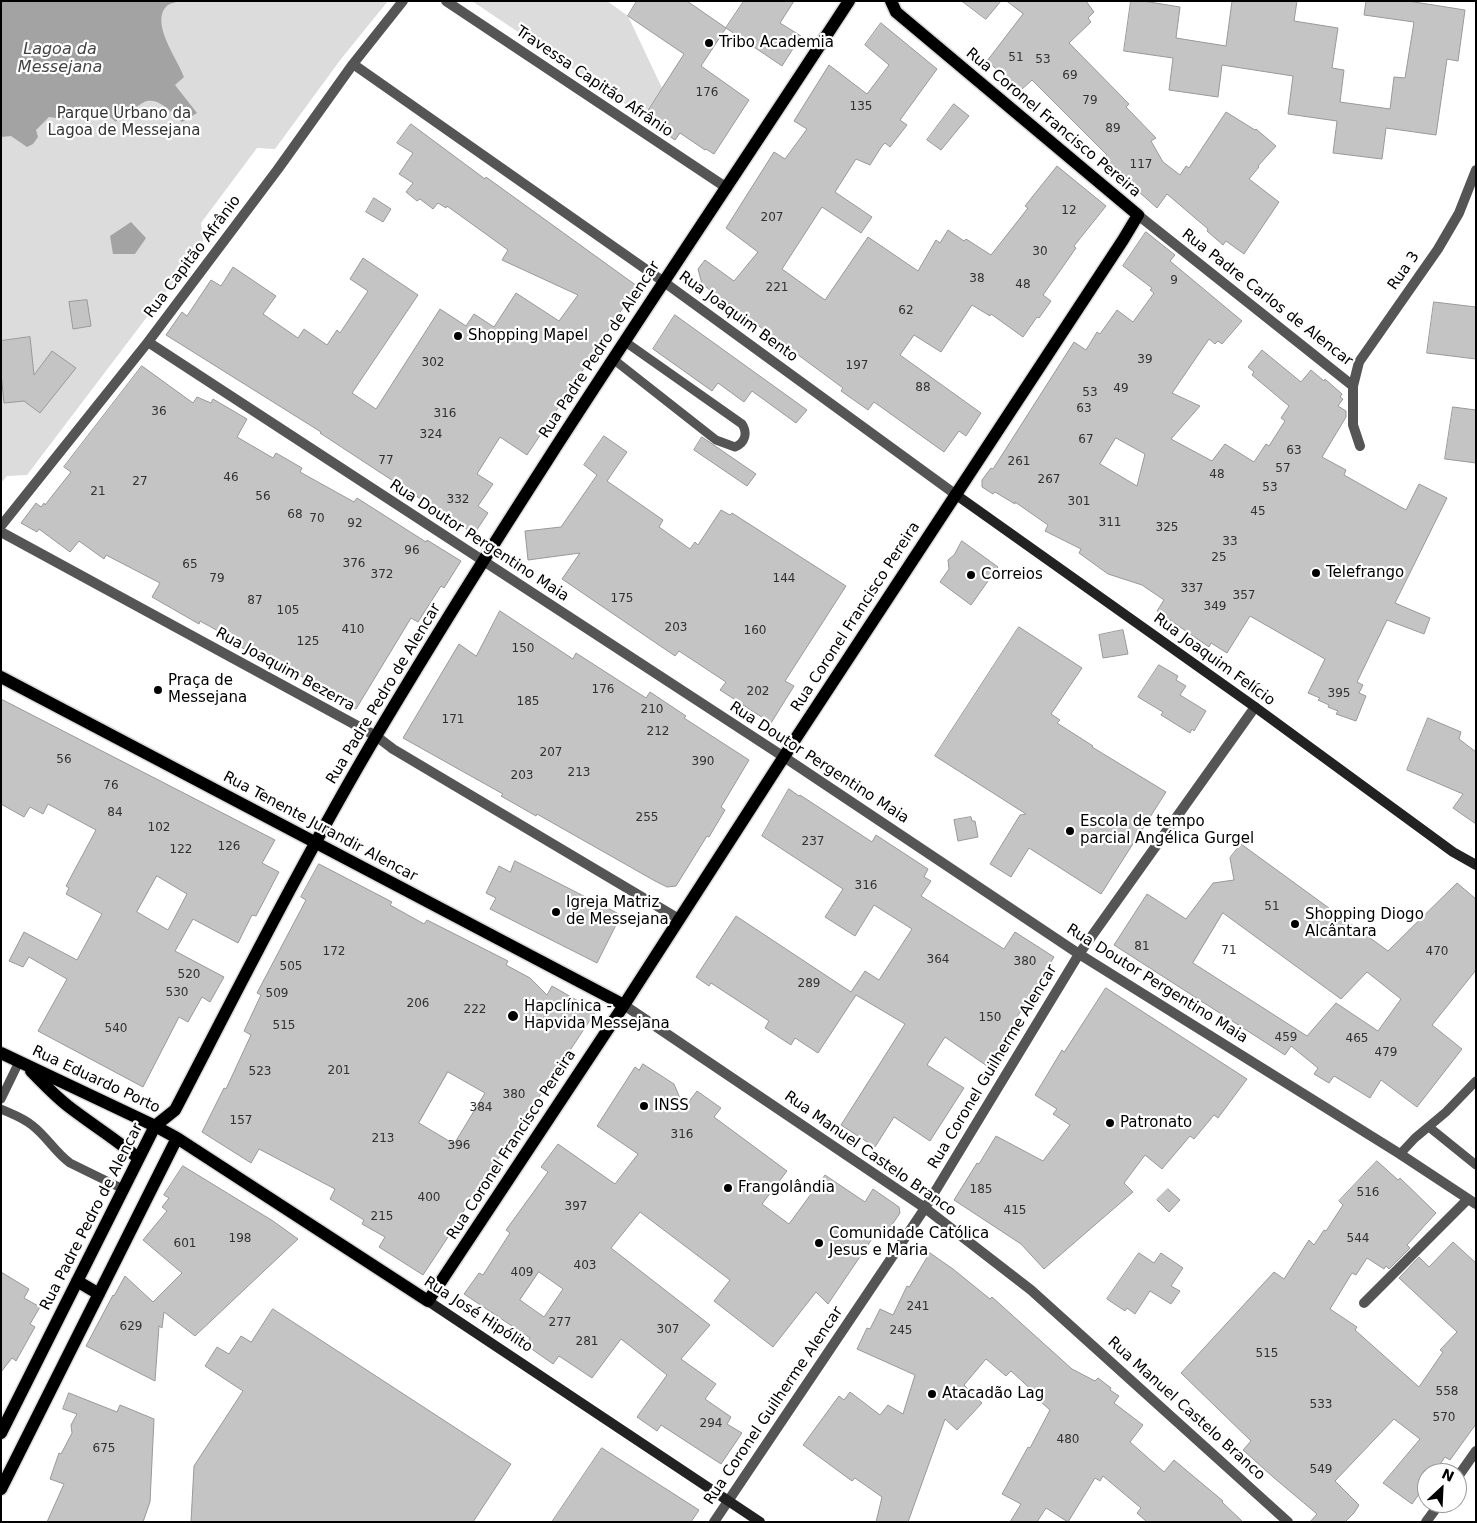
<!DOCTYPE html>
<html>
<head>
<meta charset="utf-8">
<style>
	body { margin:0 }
	#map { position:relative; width:1477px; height:1523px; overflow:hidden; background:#fff; font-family:"DejaVu Sans",sans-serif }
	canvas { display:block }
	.frame { position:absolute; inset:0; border:2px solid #000; pointer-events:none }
	.north { position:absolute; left:1417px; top:1463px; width:50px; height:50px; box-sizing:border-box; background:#fff; border:1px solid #999; border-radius:50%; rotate:25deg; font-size:14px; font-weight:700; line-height:20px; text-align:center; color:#000 }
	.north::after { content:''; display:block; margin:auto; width:18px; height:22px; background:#000; clip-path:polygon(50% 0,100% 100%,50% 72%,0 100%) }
</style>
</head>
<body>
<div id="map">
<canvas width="1477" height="1523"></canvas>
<div class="frame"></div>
<div class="north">N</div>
</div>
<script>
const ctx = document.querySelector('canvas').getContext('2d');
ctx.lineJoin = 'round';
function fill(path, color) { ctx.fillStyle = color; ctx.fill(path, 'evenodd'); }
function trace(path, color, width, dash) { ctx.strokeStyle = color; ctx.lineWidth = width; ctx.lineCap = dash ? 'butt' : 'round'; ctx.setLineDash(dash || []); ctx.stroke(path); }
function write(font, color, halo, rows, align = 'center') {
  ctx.font = font + ' "DejaVu Sans",sans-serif'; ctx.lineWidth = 4.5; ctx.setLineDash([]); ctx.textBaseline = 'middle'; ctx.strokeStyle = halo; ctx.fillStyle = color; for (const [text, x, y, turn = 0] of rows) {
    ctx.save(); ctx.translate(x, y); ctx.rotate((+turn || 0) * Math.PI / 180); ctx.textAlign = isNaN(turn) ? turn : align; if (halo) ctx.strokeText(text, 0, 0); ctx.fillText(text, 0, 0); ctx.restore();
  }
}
const green = new Path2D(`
	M1,1H388L341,59L275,149L257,148L201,223L203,241L197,251L27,475L7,476L1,483Z
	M472,1H607L628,16L662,88L643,116Z`);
const water = new Path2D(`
	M1,1H178C175,3 171,3 168,5C148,21 179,61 184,77L175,85L197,113L182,122C173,114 160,98 147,101C142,102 138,107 133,109C125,112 120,114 116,122L104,112C87,117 67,120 49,117L36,130L38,137L33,144L27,147L11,136L1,137Z
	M131,222L146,238L135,254H113L110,236Z`);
const building = new Path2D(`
	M637,1H687L726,28L701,66L749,100L714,154L706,149L705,150L680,133L675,140L643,118L684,54L628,16Z
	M744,1H794L780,23L801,36L782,66L726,28Z
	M962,1H1001L986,19Z
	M1007,1H1086L1094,12L1088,18L1091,22L1069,43L1129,104L1126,107L1156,138L1151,141L1163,162L1180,175L1186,166L1189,168L1226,112L1255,130L1256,129L1276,146L1258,166L1259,167L1249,179L1279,202L1244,254L1226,241L1223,245L1207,231L1208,229L1167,194L1157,208L1129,183L1131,180L1104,158L1107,155L1032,80L1021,90L987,61L1023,14Z
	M1131,1H1143L1180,7L1176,38L1226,46L1232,1H1297L1294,21L1338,28L1332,68L1344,70L1340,102L1390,109L1394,77L1405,78L1414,22L1364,15L1366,1H1408L1465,10L1458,61L1447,59L1436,135L1386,128L1382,159L1333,153L1337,121L1288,114L1293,76L1222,65L1218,97L1169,90L1173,58L1124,51Z
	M881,23L937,69L900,120L907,125L890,147L885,143L882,146L870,165L856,159L835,192L872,217L861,233L822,207L782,269L825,300L868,237L918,271L936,240L940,243L948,230L964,241L966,239L991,255L1028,208L1025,206L1057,166L1106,206L1074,246L1076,248L1043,295L1051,301L1039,318L1037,317L1023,337L991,314L990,316L972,305L941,352L914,335L900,355L981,413L966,436L959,431L944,452L874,402L868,410L841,391L843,388L702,284L698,269L705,260L734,281L758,252L726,228L774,152L785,159L807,129L794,121L829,65L867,94L889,65L865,45Z
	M954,104L969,116L941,150L927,140Z
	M411,124L485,179L486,177L637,286L591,357L589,356L582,372L527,455L500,437L477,474L493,484L478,506L488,513L474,534L320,433L321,432L166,335L182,312L187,316L211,280L221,286L233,267L276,296L263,314L298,338L304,329L327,345L337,330L340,333L368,291L350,279L363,258L418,295L352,393L376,409L440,309L466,326L474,314L494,327L516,293L559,321L578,295L502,260L508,250L447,206L446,208L438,203L433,209L420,199L417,201L406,192L413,183L399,174L413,153L397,143Z
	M374,198L391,209L383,222L366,212Z
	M1146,232L1175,255L1170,261L1242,321L1222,344L1218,341L1215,344L1209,339L1172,393L1200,406L1171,439L1212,461L1225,444L1254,462L1266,444L1269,446L1285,421L1281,418L1289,406L1252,375L1254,372L1248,367L1262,350L1301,382L1311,370L1324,381L1325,379L1342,394L1340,397L1343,399L1338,406L1346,411V417L1322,457L1346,470L1344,475L1406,510L1419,484L1447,498L1395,603L1430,618L1424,634L1387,620L1357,682L1363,685L1359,693L1366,696L1356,721L1336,714L1338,711L1328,707L1329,705L1318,700L1320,698L1308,693L1325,659L1250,616L1227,653L1211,643L1209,647L1157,611L1164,600L1142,585L1108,574L1079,553L1081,549L1045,531L1048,525L1015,502V504L995,492L993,494L982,487V480L991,468L993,469L1074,342L1086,350L1097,332L1100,334L1117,310L1133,322L1154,293L1150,290L1152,288L1123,266ZM1116,438L1145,454L1137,486L1100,464Z
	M87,300L91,326L73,329L69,302Z
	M1434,302L1476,307V359L1427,353Z
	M675,315L807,410L796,423L752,391L744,402L718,383L712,391L653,349Z
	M30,337L34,375L52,351L76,368L40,413L24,401L4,403L1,373V341Z
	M142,366L193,403L197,397L211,403L213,399L247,419L237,437L273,458L276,453L302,468L300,472L354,502L357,498L426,542L427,540L461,561L444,588L441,586L418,622L411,618L356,709L284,666L282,670L228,640L229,637L200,621L199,624L152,597L160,583L106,555L104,559L79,541L70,552L39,529L37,532L21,523L36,503L41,507L44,503L45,505L71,472L64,467Z
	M1453,407L1476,410V463L1445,459Z
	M604,436L627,452L607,481L663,520L659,527L690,549L695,542L698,545L721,510L730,515L732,513L846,586L785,681L794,686L771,723L720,690L726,682L679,651L675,656L562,579L580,553L528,560L525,531L561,527L597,475L584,465Z
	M702,437L756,474L747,486L694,450Z
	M962,541L998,567L971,605L940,582L949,569L948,560L954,555Z
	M500,611L573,659L576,653L646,698L650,692L686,716L684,718L749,760L721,807L725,810L709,837L707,836L676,886L667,887L655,881L537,814L536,816L501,796L503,794L403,738L459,644L476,656Z
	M1019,627L1082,668L1051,714L1060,720L1057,723L1093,746L1092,747L1166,792L1101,894L1029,848L1011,877L990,864L1020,815L1026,814L935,756Z
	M1123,630L1128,654L1103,658L1099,635Z
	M1159,665L1178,676L1176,680L1186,686L1180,695L1206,711L1194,731L1192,729L1190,733L1161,715L1163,712L1138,697Z
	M1,699L275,840L262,863L279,872L256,916L252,915L238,943L193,919L175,951L224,977L210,1002L202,997L188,1022L179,1017L143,1087L38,1031L67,979L29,957L23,967L9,961L24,932L77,960L102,914L66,894L69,888L66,886L96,830L48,804L43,814L30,807L24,817L1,804ZM157,876L187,894L168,930L137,912Z
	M1428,718L1461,732L1459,739L1476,752V824L1453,808L1463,794L1407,770Z
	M789,789L799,796L800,795L872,842L876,835L928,869L924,877L931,881L921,896L1004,949L1015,932L1054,957L987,1066L945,1037L927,1065L964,1088L930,1141L894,1117L875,1147L841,1125L905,1024L856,995L818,1053L795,1038L791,1045L765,1028L769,1021L711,983L709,986L696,977L736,916L851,992L865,971L879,980L912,929L874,905L855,936L825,917L843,889L762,836Z
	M971,817L972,821H975L978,837L958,841L954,820Z
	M1241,844L1388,951L1457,883L1476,899V970L1432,1025L1462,1049L1417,1107L1381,1080L1370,1098L1334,1076L1329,1083L1314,1074L1318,1068L1291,1046L1285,1055L1114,945L1147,894L1186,919L1213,883L1234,880L1230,858ZM1223,913L1341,999L1367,972L1401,999L1378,1031L1336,1003L1307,1036L1193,963Z
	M515,861L621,915L597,963L490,909L496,898L486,893L499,866L510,872Z
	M319,864L392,902L390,905L424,924L427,920L508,961L506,965L530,978L547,995L552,986L580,1002L582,1000L598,1008L453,1227L454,1228L423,1275L379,1247L385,1237L362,1224L364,1220L330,1199L335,1189L259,1149L251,1163L202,1132L224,1088L226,1089L251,1035L244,1031L261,995L257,993L306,900L301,897ZM448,1072L485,1093L454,1144L419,1123Z
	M1106,988L1247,1079L1218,1118L1214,1115L1194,1139L1190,1136L1162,1169L1145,1155L1124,1183L1133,1192L1044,1269L1021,1244L954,1200L977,1163L979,1164L996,1136L1043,1161L1070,1125L1053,1114L1057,1109L1035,1095L1062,1050L1064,1052Z
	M643,1064L674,1084L684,1108L697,1091L721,1108L714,1117L787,1171L762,1204L789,1224L825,1175L865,1202L873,1189L899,1207L900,1213L883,1238L876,1233L828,1304L816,1292L773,1347L714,1301L730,1280L640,1212L611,1248L710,1325L681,1359L716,1384L705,1399L731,1417L727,1424L742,1433L721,1464L661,1425L657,1431L637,1417L667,1375L621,1339L592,1378L559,1356L553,1364L526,1345L530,1338L464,1294L479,1273L483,1275L510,1233L506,1230L548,1172L541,1167L558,1144L615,1184L638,1154L597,1126L635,1067L639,1070ZM539,1272L563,1289L544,1317L520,1300Z
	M1377,1161L1398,1180L1400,1178L1436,1213L1407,1245L1410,1248L1389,1269L1386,1266L1384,1269L1367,1258L1356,1275L1352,1273L1330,1309L1357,1327L1355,1330L1419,1387L1443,1352L1440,1350L1457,1332L1399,1278L1419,1257L1429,1267L1453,1242L1476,1263V1424L1450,1460L1445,1457L1434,1473H1427V1483L1412,1504L1383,1483L1420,1439L1394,1419L1335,1481L1359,1505L1354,1513L1345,1522H1310L1317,1514L1273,1477L1243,1450L1251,1441L1181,1373L1274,1272L1284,1279L1309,1240L1314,1245L1324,1230L1326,1231L1343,1205L1339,1201Z
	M183,1166L273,1221L298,1239L195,1336L164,1312L162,1328L159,1326L155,1381L86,1346L113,1295L114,1296L125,1276L153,1302L182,1273L143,1240L167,1211L162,1207L169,1198L164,1195Z
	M1168,1189L1180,1200L1169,1212L1157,1200Z
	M930,1253L953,1269L990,1299L992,1297L1072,1369L1095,1381L1098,1378L1111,1388L1110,1390L1119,1396L1114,1403L1143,1425L1130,1442L1164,1472L1174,1460L1223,1501L1222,1502L1243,1522H1147L1137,1513L1141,1508L1103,1476L1100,1481L1095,1478L1068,1522L1046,1508L1037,1522H1010L1021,1504L1002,1494L1028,1447L1030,1448L1050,1410L1033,1395L1035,1393L1011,1371L1006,1376L986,1359L964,1385L982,1403L957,1430L945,1419L908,1522H876L882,1497L855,1478L852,1481L803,1445L839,1396L844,1400L850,1392L880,1415L888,1405L903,1414L915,1375L857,1349L867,1328L870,1329L880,1309L893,1315L907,1286L909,1287Z
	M1139,1253L1154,1263L1161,1253L1183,1268L1171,1286L1180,1291L1171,1304L1150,1291L1135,1314L1127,1308L1125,1311L1107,1299Z
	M1,1272L29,1289L24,1298L40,1307L30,1324L35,1327L16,1361L12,1358L1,1372Z
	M273,1309L511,1464L473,1522H191L194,1466L243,1391L205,1366L217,1347L229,1354L241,1336L251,1342Z
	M69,1393L117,1412L120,1405L154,1419L150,1502L143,1522H47L64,1484L50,1479L59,1453L61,1454L72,1433L71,1425L77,1414L63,1409Z
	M602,1448L699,1510L691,1522H552Z`);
const service = new Path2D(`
	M613,359L716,440L735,447C745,443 748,433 742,424L624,341
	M1,1099L19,1062
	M1,1109C12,1114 24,1118 33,1126C47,1137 56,1153 70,1163L123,1189
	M1429,1127L1476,1165
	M1400,1154L1415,1138L1446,1112L1476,1081`);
const pedestrian = new Path2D(`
	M376,736L393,749L679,919`);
const minor = new Path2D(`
	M446,1L727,188
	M353,64L664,282L955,494
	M1138,215L1353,386V425L1360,446
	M148,342L784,757L1079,954L1400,1154L1476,1204
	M1353,386L1359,362L1438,249L1459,213L1476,170
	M1,526L148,342L278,169L353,64L403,1
	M1,532L376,736
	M1364,1303L1468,1199
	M1457,1478L1476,1451
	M714,1522L925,1208L1079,954L1255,707
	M1426,1522L1440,1503`);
const tertiary = new Path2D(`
	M624,1005L925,1208L1031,1290L1288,1522`);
const secondary = new Path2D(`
	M955,494L1255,707L1453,852L1476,865
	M428,1301L760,1522`);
const primary = new Path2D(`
	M1,677L624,1005
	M1,1053L155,1126L177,1138L428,1301L624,1005L796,738L1123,240L1138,215L896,12L891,1
	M31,1071C43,1083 55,1096 68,1106C91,1124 116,1139 138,1158
	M77,1281L99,1294
	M1,1433L155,1126L175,1110C241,983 306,854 379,731C527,482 691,243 849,1
	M1,1489L177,1138`);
const markers = [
	[709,43,5,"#000"],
	[458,336,5,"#000"],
	[1316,573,5,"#000"],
	[971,575,5,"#000"],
	[158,690,5,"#000"],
	[1070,831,5,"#000"],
	[556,912,5,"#000"],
	[1295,924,5,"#000"],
	[513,1016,6,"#000"],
	[644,1106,5,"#000"],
	[1110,1123,5,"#000"],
	[728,1188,5,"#000"],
	[819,1243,5,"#000"],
	[932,1394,5,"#000"]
];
const numberNames = [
	["51",1016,58],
	["53",1043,60],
	["69",1070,76],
	["176",707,93],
	["79",1090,101],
	["135",861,107],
	["89",1113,129],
	["117",1141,165],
	["12",1069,211],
	["207",772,218],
	["30",1040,252],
	["38",977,279],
	["9",1174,281],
	["48",1023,285],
	["221",777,288],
	["62",906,311],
	["39",1145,360],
	["302",433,363],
	["197",857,366],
	["88",923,388],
	["49",1121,389],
	["53",1090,393],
	["63",1084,409],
	["36",159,412],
	["316",445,414],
	["324",431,435],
	["67",1086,440],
	["63",1294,451],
	["77",386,461],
	["261",1019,462],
	["57",1283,469],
	["48",1217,475],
	["46",231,478],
	["267",1049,480],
	["27",140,482],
	["53",1270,488],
	["21",98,492],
	["56",263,497],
	["332",458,500],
	["301",1079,502],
	["45",1258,512],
	["68",295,515],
	["70",317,519],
	["311",1110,523],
	["92",355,524],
	["325",1167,528],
	["33",1230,542],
	["96",412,551],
	["25",1219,558],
	["376",354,564],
	["65",190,565],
	["372",382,575],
	["79",217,579],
	["144",784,579],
	["337",1192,589],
	["357",1244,596],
	["175",622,599],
	["87",255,601],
	["349",1215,607],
	["105",288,611],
	["203",676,628],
	["410",353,630],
	["160",755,631],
	["125",308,642],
	["150",523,649],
	["176",603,690],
	["202",758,692],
	["395",1339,694],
	["185",528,702],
	["210",652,710],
	["171",453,720],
	["212",658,732],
	["207",551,753],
	["56",64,760],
	["390",703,762],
	["213",579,773],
	["203",522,776],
	["76",111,786],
	["84",115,813],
	["255",647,818],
	["102",159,828],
	["237",813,842],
	["126",229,847],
	["122",181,850],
	["316",866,886],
	["51",1272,907],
	["81",1142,947],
	["71",1229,951],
	["172",334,952],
	["470",1437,952],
	["364",938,960],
	["380",1025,962],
	["505",291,967],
	["520",189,975],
	["289",809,984],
	["530",177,993],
	["509",277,994],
	["206",418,1004],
	["222",475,1010],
	["150",990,1018],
	["515",284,1026],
	["540",116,1029],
	["459",1286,1038],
	["465",1357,1039],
	["479",1386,1053],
	["201",339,1071],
	["523",260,1072],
	["380",514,1095],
	["384",481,1108],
	["157",241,1121],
	["316",682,1135],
	["213",383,1139],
	["396",459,1146],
	["185",981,1190],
	["516",1368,1193],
	["400",429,1198],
	["397",576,1207],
	["415",1015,1211],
	["215",382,1217],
	["198",240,1239],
	["544",1358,1239],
	["601",185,1244],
	["403",585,1266],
	["409",522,1273],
	["241",918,1307],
	["277",560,1323],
	["629",131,1327],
	["307",668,1330],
	["245",901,1331],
	["281",587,1342],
	["515",1267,1354],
	["558",1447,1392],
	["533",1321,1405],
	["570",1444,1418],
	["294",711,1424],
	["480",1068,1440],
	["675",104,1449],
	["549",1321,1470]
];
const poiNames = [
	["Tribo Academia",719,43],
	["Shopping Mapel",468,336],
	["Telefrango",1326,573],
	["Correios",981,575],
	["Praça de",168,681],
	["Messejana",168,698],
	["Escola de tempo",1080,822],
	["parcial Angélica Gurgel",1080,839],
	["Igreja Matriz",566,903],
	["de Messejana",566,920],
	["Shopping Diogo",1305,915],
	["Alcântara",1305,932],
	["Hapclínica -",524,1007],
	["Hapvida Messejana",524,1024],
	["INSS",654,1106],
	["Patronato",1120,1123],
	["Frangolândia",738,1188],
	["Comunidade Católica",829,1234],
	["Jesus e Maria",829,1251],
	["Atacadão Lag",942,1394]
];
const streetNames = [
	["Travessa Capitão Afrânio",594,82,34],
	["Rua Coronel Francisco Pereira",1053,123,40],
	["Rua Capitão Afrânio",193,257,-53],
	["Rua 3",1404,271,-55],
	["Rua Padre Carlos de Alencar",1267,298,38],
	["Rua Joaquim Bento",738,317,36],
	["Rua Padre Pedro de Alencar",600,350,-57],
	["Rua Doutor Pergentino Maia",479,541,33],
	["Rua Coronel Francisco Pereira",856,617,-57],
	["Rua Joaquim Felício",1214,660,36],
	["Rua Joaquim Bezerra",285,670,29],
	["Rua Padre Pedro de Alencar",384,694,-59],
	["Rua Doutor Pergentino Maia",819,763,33],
	["Rua Tenente Jurandir Alencar",320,827,28],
	["Rua Doutor Pergentino Maia",1157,984,32],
	["Rua Coronel Guilherme Alencar",993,1067,-59],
	["Rua Eduardo Porto",96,1080,25],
	["Rua Coronel Francisco Pereira",512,1145,-57],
	["Rua Manuel Castelo Branco",870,1154,35],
	["Rua Padre Pedro de Alencar",92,1217,-63],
	["Rua José Hipólito",478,1315,33],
	["Rua Coronel Guilherme Alencar",774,1406,-56],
	["Rua Manuel Castelo Branco",1186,1409,42]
];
const parkNames = [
	["Parque Urbano da",124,114],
	["Lagoa de Messejana",124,131]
];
const waterNames = [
	["Lagoa da",60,50],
	["Messejana",60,68]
];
fill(green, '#dcdcdc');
fill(water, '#a3a3a3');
fill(building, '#c4c4c4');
trace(building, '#999', 1);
trace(primary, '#dbdbdb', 15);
trace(service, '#555', 9);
trace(pedestrian, '#555', 10);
trace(minor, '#555', 10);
trace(tertiary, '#555', 10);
trace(secondary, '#222', 10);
trace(primary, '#000', 12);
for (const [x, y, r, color] of markers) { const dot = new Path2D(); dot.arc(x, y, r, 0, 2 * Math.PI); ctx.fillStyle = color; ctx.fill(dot); trace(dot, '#fff', 2); }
write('12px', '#313131', null, numberNames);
write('15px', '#000', '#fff', poiNames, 'left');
write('15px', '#000', '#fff', streetNames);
write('15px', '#333', '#fff', parkNames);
write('italic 16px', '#444', '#fff', waterNames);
</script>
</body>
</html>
